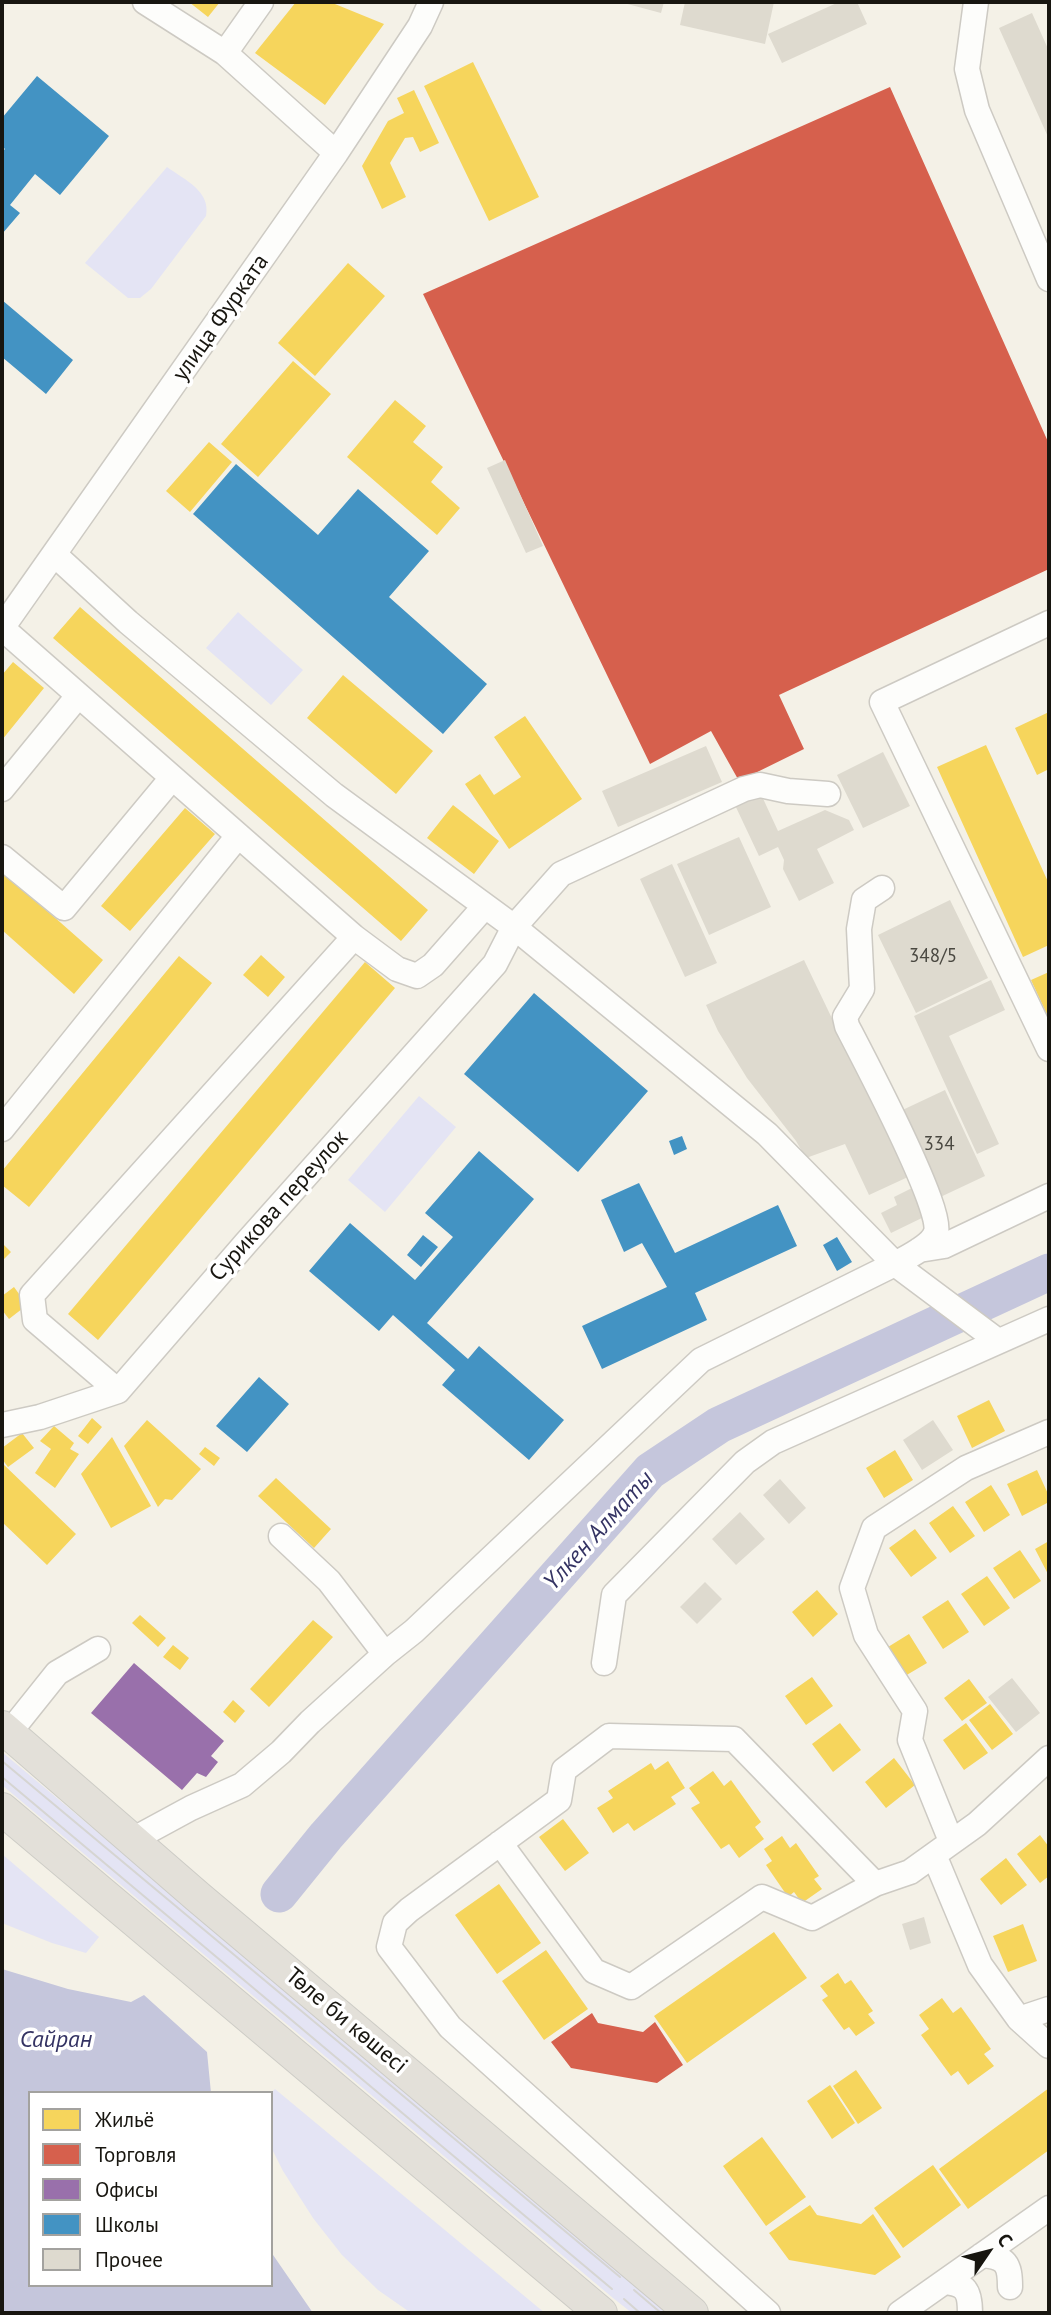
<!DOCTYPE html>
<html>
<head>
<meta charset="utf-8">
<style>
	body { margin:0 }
	#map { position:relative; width:1051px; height:2315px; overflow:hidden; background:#f4f1e7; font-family:"PT Sans",sans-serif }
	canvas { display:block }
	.frame { position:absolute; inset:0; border:4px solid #181610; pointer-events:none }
	.legend { position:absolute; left:28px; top:2091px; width:245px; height:196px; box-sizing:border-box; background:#fff; border:2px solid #a3a29f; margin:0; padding:9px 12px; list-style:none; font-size:21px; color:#181610 }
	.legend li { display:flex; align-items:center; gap:14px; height:35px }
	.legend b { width:35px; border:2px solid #a3a29f }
	.north { position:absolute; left:953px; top:2217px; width:70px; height:70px; -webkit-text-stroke:5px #fff; paint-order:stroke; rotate:55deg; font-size:19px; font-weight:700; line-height:28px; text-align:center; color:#181610 }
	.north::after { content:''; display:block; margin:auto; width:24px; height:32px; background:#181610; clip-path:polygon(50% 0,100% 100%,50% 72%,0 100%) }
</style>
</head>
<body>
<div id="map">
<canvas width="1051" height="2315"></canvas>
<div class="frame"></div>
<ul class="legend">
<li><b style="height:19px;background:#f6d55c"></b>Жильё</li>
<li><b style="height:19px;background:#d6604d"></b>Торговля</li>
<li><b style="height:19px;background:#9970ab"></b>Офисы</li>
<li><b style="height:19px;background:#4393c3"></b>Школы</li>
<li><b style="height:19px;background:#dedacf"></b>Прочее</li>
</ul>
<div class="north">С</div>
</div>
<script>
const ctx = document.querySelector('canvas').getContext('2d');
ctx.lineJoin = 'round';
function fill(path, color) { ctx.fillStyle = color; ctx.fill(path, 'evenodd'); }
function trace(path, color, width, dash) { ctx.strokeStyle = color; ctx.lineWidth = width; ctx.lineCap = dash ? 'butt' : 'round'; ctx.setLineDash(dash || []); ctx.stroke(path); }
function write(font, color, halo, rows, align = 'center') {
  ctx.font = font + ' "PT Sans",sans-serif'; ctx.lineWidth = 7; ctx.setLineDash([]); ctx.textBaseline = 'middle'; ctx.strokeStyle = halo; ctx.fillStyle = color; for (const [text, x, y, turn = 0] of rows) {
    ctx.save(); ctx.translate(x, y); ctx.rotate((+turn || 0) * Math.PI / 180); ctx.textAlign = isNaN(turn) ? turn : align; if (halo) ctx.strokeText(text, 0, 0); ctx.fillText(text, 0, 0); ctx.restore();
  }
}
const green = new Path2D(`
	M167,167C185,180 211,191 206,216L151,289L140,298H128L85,263Z
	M238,612L303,670L271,705L206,648Z
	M419,1096L456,1127L385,1212L348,1180Z
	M2,1752L630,2278L676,2313H632L613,2298L2,1785Z
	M2,1854L99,1937L86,1953L52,1943L2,1923Z
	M275,2089L534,2304L545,2313H411L378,2290L342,2255L313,2218L283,2171L271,2147V2093Z`);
const water = new Path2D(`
	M2,1969L68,1989L131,2002L144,1995L207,2052L211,2093H30V2285H271V2252L313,2313H2Z`);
const homes = new Path2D(`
	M189,2H220L208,17Z
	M296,2H330L384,24L325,105L255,53Z
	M473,62L539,197L489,221L424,86Z
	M414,90L439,143L420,152L413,137L405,138L390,163L406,197L382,209L362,166L388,121L404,113L397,98Z
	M348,263L385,296L315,376L278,343Z
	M293,361L331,394L258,477L221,444Z
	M395,400L426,426L413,442L443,467L431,482L460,508L437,535L347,457Z
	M209,442L232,462L190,512L166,491Z
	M80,607L428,910L401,941L53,638Z
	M13,662L44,688L2,740V675Z
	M343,675L433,751L396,794L307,718Z
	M1049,712V769L1037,775L1015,728Z
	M525,716L582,799L509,849L465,784L480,774L494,795L521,777L494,737Z
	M986,745L1049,884V945L1023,957L937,767Z
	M453,805L499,841L474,874L427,838Z
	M185,808L215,834L130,931L101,906Z
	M2,871L103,960L74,994L2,930Z
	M261,955L285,977L268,997L243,975Z
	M179,956L212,983L29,1207L2,1185V1171Z
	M365,962L395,988L98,1340L68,1314Z
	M1049,972V1019L1031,980Z
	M2,1243L11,1252L2,1261Z
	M14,1287L27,1305L9,1319L2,1310V1296Z
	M989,1400L1005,1431L972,1448L957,1416Z
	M92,1418L102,1427L88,1444L78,1436Z
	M147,1420L201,1469L172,1500L165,1499L158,1507L124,1446Z
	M54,1426L74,1443L70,1449L79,1454L55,1488L35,1473L51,1449L40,1441Z
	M22,1433L34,1448L8,1467L2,1459V1448Z
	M112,1437L151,1506L111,1528L81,1474Z
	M205,1447L220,1458L214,1466L199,1454Z
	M895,1450L913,1480L884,1498L866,1468Z
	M2,1463L76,1534L47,1565L2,1522Z
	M1037,1470L1049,1496V1502L1022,1516L1007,1484Z
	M276,1478L331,1529L314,1548L258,1496Z
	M991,1485L1010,1515L984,1532L965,1502Z
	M953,1506L975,1536L950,1553L929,1523Z
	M915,1529L937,1558L911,1577L889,1548Z
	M1049,1541V1576L1035,1549Z
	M1020,1550L1041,1581L1014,1599L993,1568Z
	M987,1576L1010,1608L984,1626L961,1594Z
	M817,1590L838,1614L813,1637L792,1612Z
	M948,1600L969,1632L943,1649L922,1617Z
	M140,1615L166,1638L158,1647L132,1623Z
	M313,1620L333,1637L269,1707L250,1689Z
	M909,1634L927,1663L905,1676L888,1647Z
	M173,1645L189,1658L180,1670L163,1657Z
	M812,1677L833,1706L806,1725L785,1696Z
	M969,1679L987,1703L962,1721L944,1698Z
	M233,1700L245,1711L235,1723L223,1712Z
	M990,1704L1013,1734L992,1750L969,1720Z
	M840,1723L861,1750L833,1772L812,1744Z
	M966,1723L988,1753L964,1770L943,1740Z
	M894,1758L915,1785L886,1808L865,1782Z
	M668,1761L685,1788L671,1797L676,1804L634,1831L628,1823L613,1833L597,1808L613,1798L608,1791L651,1763L655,1770Z
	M713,1771L724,1786L731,1780L761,1822L755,1827L764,1839L739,1858L729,1844L721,1849L691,1808L700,1803L689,1788Z
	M563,1819L589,1853L565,1871L539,1837Z
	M1040,1835L1049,1847V1876L1040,1883L1017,1854Z
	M782,1836L790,1848L796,1843L819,1876L814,1879L822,1889L802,1903L794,1892L788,1897L766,1865L772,1861L764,1849Z
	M1006,1858L1027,1885L1001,1905L980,1879Z
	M499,1884L541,1943L497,1974L455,1915Z
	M1023,1924L1037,1961L1008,1972L993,1936Z
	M774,1932L807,1978L687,2063L654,2016Z
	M546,1950L588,2009L544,2040L502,1981Z
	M838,1973L845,1984L851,1980L873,2011L868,2014L875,2023L856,2036L849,2027L844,2030L822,2000L828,1996L820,1986Z
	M942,1998L953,2013L961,2007L991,2049L984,2054L994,2066L968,2085L958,2071L951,2076L921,2035L929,2029L919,2015Z
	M856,2070L882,2108L858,2124L833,2086Z
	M830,2085L855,2123L832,2139L807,2101Z
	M1049,2088V2150L968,2209L939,2169Z
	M762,2137L806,2197L766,2226L723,2166Z
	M933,2165L961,2205L903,2248L874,2208Z
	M810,2205L817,2215L861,2224L873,2214L901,2257L875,2275L789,2260L769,2233Z`);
const shops = new Path2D(`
	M890,87L1049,444V569L779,695L804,749L739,781L711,731L650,764L423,294Z
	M592,2013L598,2023L643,2032L655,2022L683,2065L657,2083L571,2068L551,2042Z`);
const offices = new Path2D(`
	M134,1663L224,1741L211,1756L218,1762L206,1777L197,1773L182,1790L91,1713Z`);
const schools = new Path2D(`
	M37,76L109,136L60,195L35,174L10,205L20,213L2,234V152L5,149L2,146V118Z
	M2,300L73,360L46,394L2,357Z
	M236,464L318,535L358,489L429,551L389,597L487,684L443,734L193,514Z
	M534,993L648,1091L578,1172L464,1074Z
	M682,1136L687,1149L674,1155L669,1141Z
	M479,1151L534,1199L427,1323L468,1359L479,1346L564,1420L529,1460L442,1385L455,1370L393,1315L379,1331L309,1271L350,1223L415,1280L453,1237L425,1213Z
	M639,1183L675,1253L778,1205L797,1246L695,1293L707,1320L602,1369L582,1326L667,1287L642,1243L624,1252L601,1200Z
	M423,1235L438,1247L421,1267L407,1255Z
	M837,1237L852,1262L837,1271L823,1245Z
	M259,1377L289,1404L247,1452L216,1426Z`);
const river = new Path2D(`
	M279,1894L326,1836L650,1471L719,1425L1049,1272`);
const building = new Path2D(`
	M620,2H664L661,13Z
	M685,2H774L765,44L680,25Z
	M839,2H857L867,24L782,63L768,34Z
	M1032,13L1049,51V139L999,28Z
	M505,460L543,546L526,553L487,468Z
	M706,746L722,782L618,827L602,791Z
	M883,752L910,806L863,828L837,775Z
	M760,792L778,831L825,810L849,820L854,830L817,849L834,883L799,901L783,869L784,860L778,847L759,856L734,803Z
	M739,837L771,907L709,935L677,864Z
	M672,864L717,963L685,977L640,879Z
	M950,900L988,978L916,1013L878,935Z
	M804,960L908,1177L869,1195L845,1144L806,1158L796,1141L747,1078L718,1031L706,1005Z
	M991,980L1005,1010L949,1036L999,1144L977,1154L914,1016Z
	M945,1090L985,1176L934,1200L894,1114Z
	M914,1187L928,1215L891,1233L881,1213L897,1205L894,1197Z
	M933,1420L953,1450L922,1470L903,1440Z
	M780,1479L806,1508L789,1524L763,1495Z
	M740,1512L765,1539L736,1565L712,1539Z
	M705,1582L722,1599L697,1624L680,1607Z
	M1012,1678L1040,1713L1016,1732L988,1697Z
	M924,1917L931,1943L910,1950L902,1924Z`);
const minor = new Path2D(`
	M145,2L225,53L336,153
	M976,2L967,69L977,110L1049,279
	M225,53L261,2
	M55,555L128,622L334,795L514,927L767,1134L895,1264L998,1341
	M1049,623L882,702L1049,1049
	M2,628L336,153L420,26L431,2
	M2,628L354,937L397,969L417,976L433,965L485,906
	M2,789L78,696
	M2,857L64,908L172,778
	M2,1129L238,836
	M919,1250L944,1246L1049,1196
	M118,1391L35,1320L32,1295L354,937
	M2,1425L40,1417L118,1391L246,1243L495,964L514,927L561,874L744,789L760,785L788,791L828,794
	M281,1536L329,1581L385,1654
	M604,1663L614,1595L745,1462L773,1442L1049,1319
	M9,1733L57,1673L98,1649
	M132,1840L191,1808L242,1785L281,1752L310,1722L385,1654L414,1631L701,1360L895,1264C907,1257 932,1246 936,1232C944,1210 862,1055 847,1026L845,1017L862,989L859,929L864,900L882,888
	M951,1841L910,1740L915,1711L866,1635L852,1588L874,1528L966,1468L1049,1432
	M500,1843L594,1971L631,1987L762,1897L812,1918L875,1884L910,1872L977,1824L1049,1758
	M934,1855L980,1965L1019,2019L1049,2009
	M1019,2019L1049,2046
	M982,2255C1006,2257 1010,2264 1010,2287
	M944,2282C966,2284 970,2291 970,2313
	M768,2313L450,2027L389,1947L395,1923L409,1910L559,1800L564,1770L609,1736L734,1739L875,1884
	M900,2313L1049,2208`);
const major = new Path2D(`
	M2,1727L198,1897L692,2313
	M2,1809L601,2313`);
const tram = new Path2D(`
	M2,1761L620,2277
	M2,1777L612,2289
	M634,2290L661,2313
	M624,2299L640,2313`);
const numberNames = [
	["348/5",933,957],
	["334",939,1145]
];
const streetNames = [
	["улица Фурката",221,318,-55],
	["Сурикова переулок",279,1206,-48],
	["Төле би көшесі",346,2021,40]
];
const waterNames = [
	["Үлкен Алматы",599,1531,-48],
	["Сайран",56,2040]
];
fill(green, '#e4e4f4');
fill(water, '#c5c6dc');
fill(homes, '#f6d55c');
fill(shops, '#d6604d');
fill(offices, '#9970ab');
fill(schools, '#4393c3');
trace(river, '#c5c6dc', 37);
fill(building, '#dedacf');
trace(minor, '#cdcac3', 27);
trace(major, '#cdccc6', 34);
trace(minor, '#fdfdfb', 24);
trace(major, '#e3e0d9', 32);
trace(tram, '#d6d5d2', 2);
write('19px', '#4a4841', null, numberNames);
write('23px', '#181610', '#fff', streetNames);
write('italic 24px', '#343363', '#fff', waterNames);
</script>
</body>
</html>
